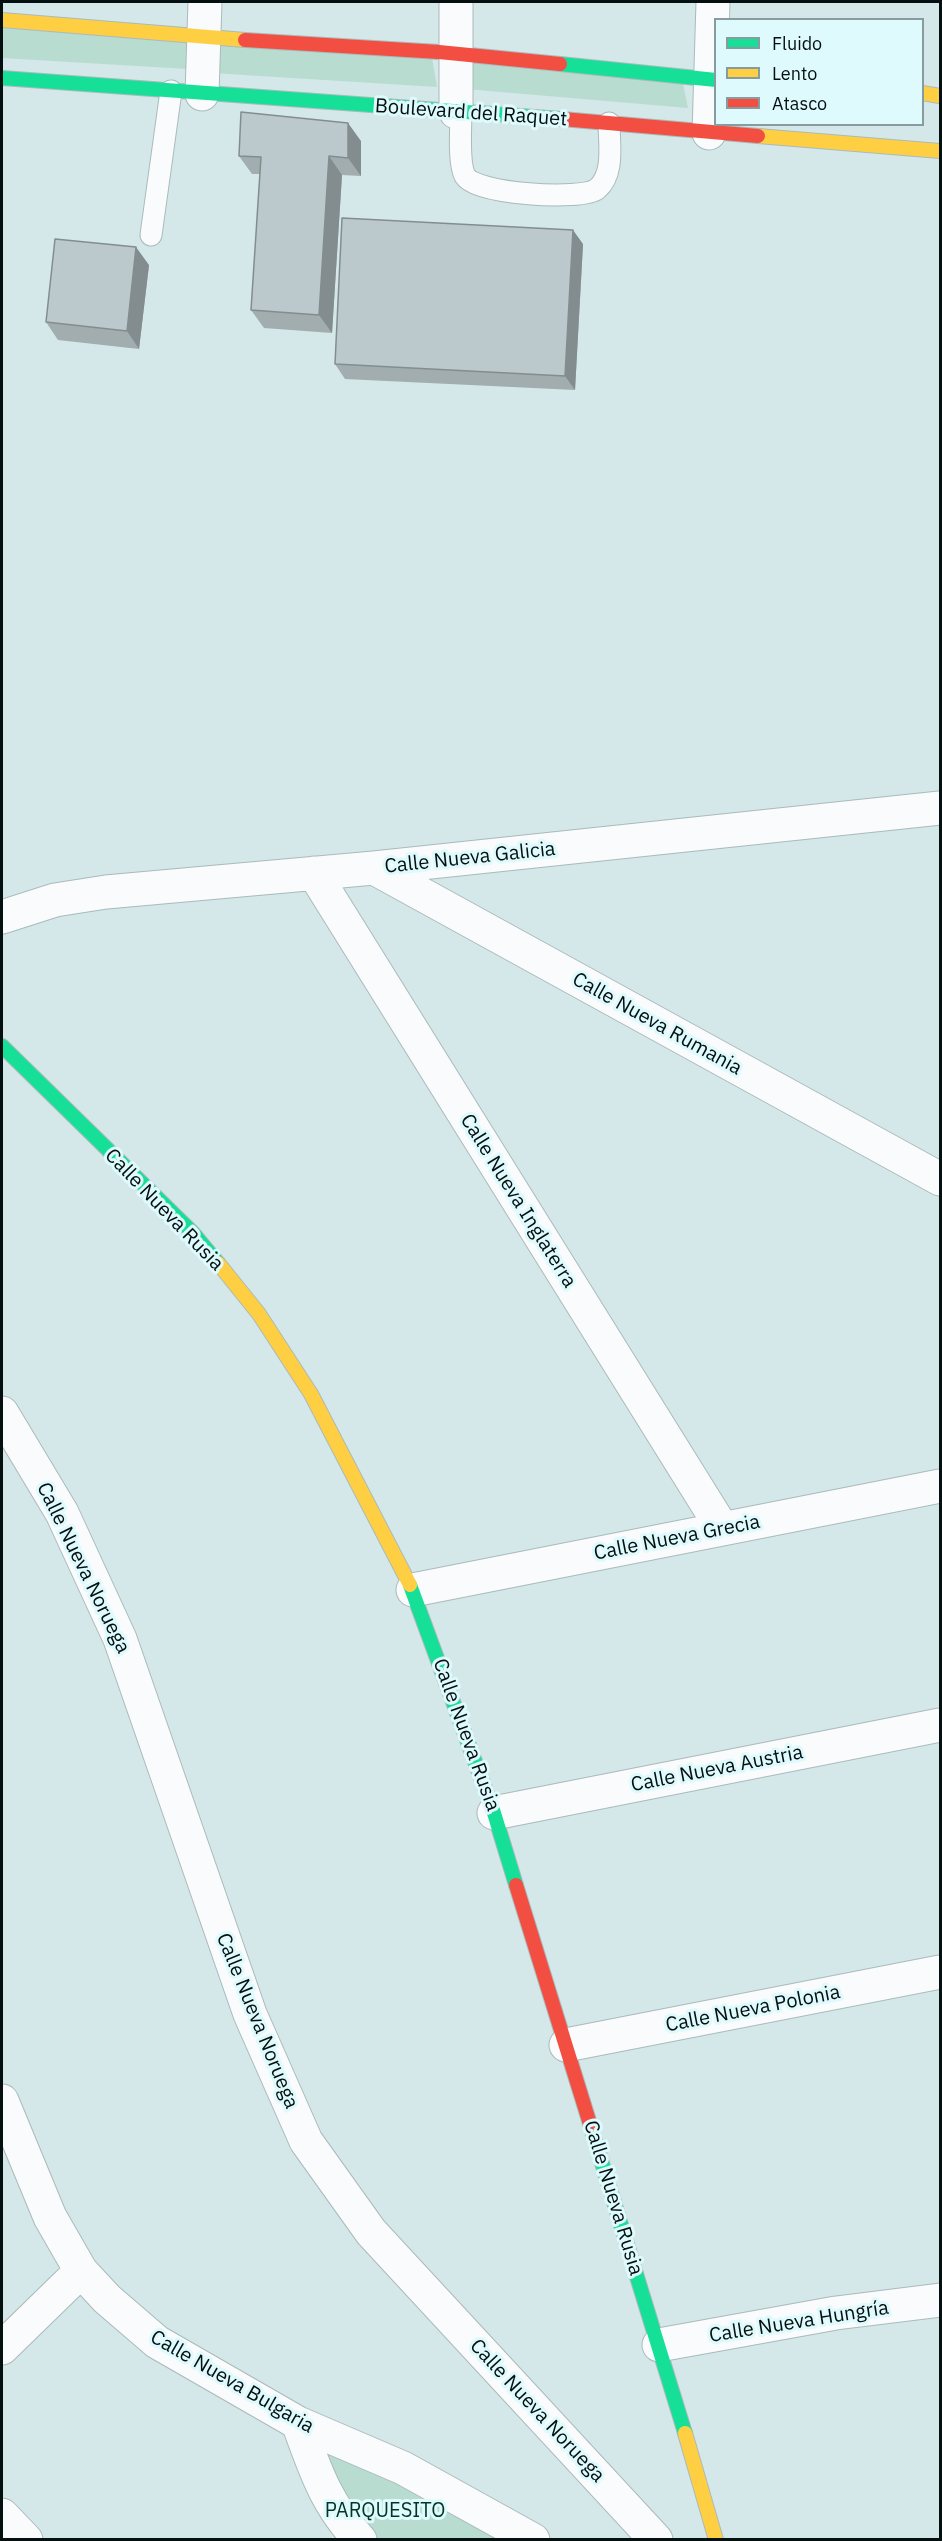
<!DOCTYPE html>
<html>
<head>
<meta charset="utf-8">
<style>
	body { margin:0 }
	#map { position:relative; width:942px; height:2541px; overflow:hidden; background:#d4e7e9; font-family:"IBM Plex Sans",sans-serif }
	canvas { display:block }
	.frame { position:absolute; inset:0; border:3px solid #040f10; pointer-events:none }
	.legend { position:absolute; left:714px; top:18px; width:210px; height:108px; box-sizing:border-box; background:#defafd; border:2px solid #879c9e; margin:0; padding:8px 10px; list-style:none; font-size:18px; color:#040f10 }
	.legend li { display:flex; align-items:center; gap:12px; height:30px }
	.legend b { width:30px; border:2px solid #879c9e }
</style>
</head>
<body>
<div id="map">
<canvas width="942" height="2541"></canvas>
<div class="frame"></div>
<ul class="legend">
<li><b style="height:8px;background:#16e098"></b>Fluido</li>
<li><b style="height:8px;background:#ffcf43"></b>Lento</li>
<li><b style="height:8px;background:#f24e42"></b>Atasco</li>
</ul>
</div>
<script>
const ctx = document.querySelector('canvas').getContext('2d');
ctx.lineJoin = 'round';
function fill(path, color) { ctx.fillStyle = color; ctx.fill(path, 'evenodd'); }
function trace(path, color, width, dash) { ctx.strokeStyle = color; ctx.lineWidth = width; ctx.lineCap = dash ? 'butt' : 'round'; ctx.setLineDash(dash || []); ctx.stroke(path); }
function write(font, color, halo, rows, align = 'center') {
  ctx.font = font + ' "IBM Plex Sans",sans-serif'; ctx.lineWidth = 6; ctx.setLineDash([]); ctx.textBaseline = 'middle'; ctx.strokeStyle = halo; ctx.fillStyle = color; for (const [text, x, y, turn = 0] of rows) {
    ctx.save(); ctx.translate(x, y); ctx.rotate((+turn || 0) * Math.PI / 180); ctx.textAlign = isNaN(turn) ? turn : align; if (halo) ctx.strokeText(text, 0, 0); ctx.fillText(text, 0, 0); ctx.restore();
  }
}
const green = new Path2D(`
	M2,26L188,40V69L2,58Z
	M212,44L432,58L437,87L212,73Z
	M464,59L681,74L688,108L466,89Z
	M311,2437L496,2539H375L353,2521Z`);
const lane = new Path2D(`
	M461,112C461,127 458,163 465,176C475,194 581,201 597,189C615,174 609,143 609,123
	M151,235L171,91`);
const street = new Path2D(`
	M456,2V112
	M202,94L205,2
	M709,133L713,2
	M374,868L940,1179
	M314,873L722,1528
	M2,917L55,900L106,892L374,868L940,808
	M2,1413L62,1513L120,1639L250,2014L306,2141L371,2232L656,2540
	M413,1590L940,1486
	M494,1813L940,1725
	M566,2045L940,1972
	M2,2101L50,2217L81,2271L107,2299L157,2342L298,2423L403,2468L533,2540
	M659,2345L836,2313L940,2300
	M2,2348L81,2271
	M298,2423C315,2469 325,2503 360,2540
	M2,2515L26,2540`);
const fast = new Path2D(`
	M560,64L716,80
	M2,78L562,119
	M2,1046L193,1233L218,1263
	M410,1585L494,1813L516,1885
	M590,2124L685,2433`);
const slow = new Path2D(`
	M2,20L245,40
	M922,93L940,96
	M758,136L940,151
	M218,1263L259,1314L311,1394L410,1585
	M685,2433L716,2540`);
const jam = new Path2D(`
	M245,40L439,52L560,64
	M562,119L758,136
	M516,1885L590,2124`);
const wall = new Path2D(`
	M361,141V176L342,175L332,333L264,328L251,310L260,174H252L239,156Z
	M583,244L575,390L345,379L335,364Z
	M149,265L139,349L58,340L46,322Z`);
const shadedWall = new Path2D(`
	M348,123L361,141V176L348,158Z
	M329,156L342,175L332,333L319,315Z
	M573,230L583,244L575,390L565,376Z
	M136,247L149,265L139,349L127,331Z`);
const building = new Path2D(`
	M241,112L348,123V158L329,156L319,315L251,310L261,157L239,156Z
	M342,218L573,230L565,376L335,364Z
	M55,239L136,247L127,331L46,322Z`);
const streetNames = [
	["Boulevard del Raquet",471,113,4],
	["Calle Nueva Galicia",470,858,-6],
	["Calle Nueva Rumania",657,1024,29],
	["Calle Nueva Inglaterra",518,1201,58],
	["Calle Nueva Rusia",164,1210,46],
	["Calle Nueva Grecia",677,1538,-11],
	["Calle Nueva Noruega",83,1568,64],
	["Calle Nueva Rusia",466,1735,70],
	["Calle Nueva Austria",717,1769,-11],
	["Calle Nueva Polonia",753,2009,-11],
	["Calle Nueva Noruega",257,2021,68],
	["Calle Nueva Rusia",613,2198,73],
	["Calle Nueva Hungría",799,2322,-9],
	["Calle Nueva Bulgaria",232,2382,30],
	["Calle Nueva Noruega",537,2411,47]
];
const parkNames = [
	["PARQUESITO",385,2511]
];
fill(green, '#b8dcd0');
trace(lane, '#abbabb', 23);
trace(street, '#abbabb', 35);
trace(fast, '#abbabb', 16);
trace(slow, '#abbabb', 16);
trace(jam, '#abbabb', 16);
trace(lane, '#f9fbfc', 21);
trace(street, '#f9fbfc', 33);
trace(fast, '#16e098', 14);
trace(slow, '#ffcf43', 14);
trace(jam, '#f24e42', 14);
fill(wall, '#a1adaf');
fill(shadedWall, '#838d8f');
fill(building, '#bbc9cc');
trace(building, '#838d8f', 1.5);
write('20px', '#040f10', '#defafd', streetNames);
write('20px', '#033524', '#defafd', parkNames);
</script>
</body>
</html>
